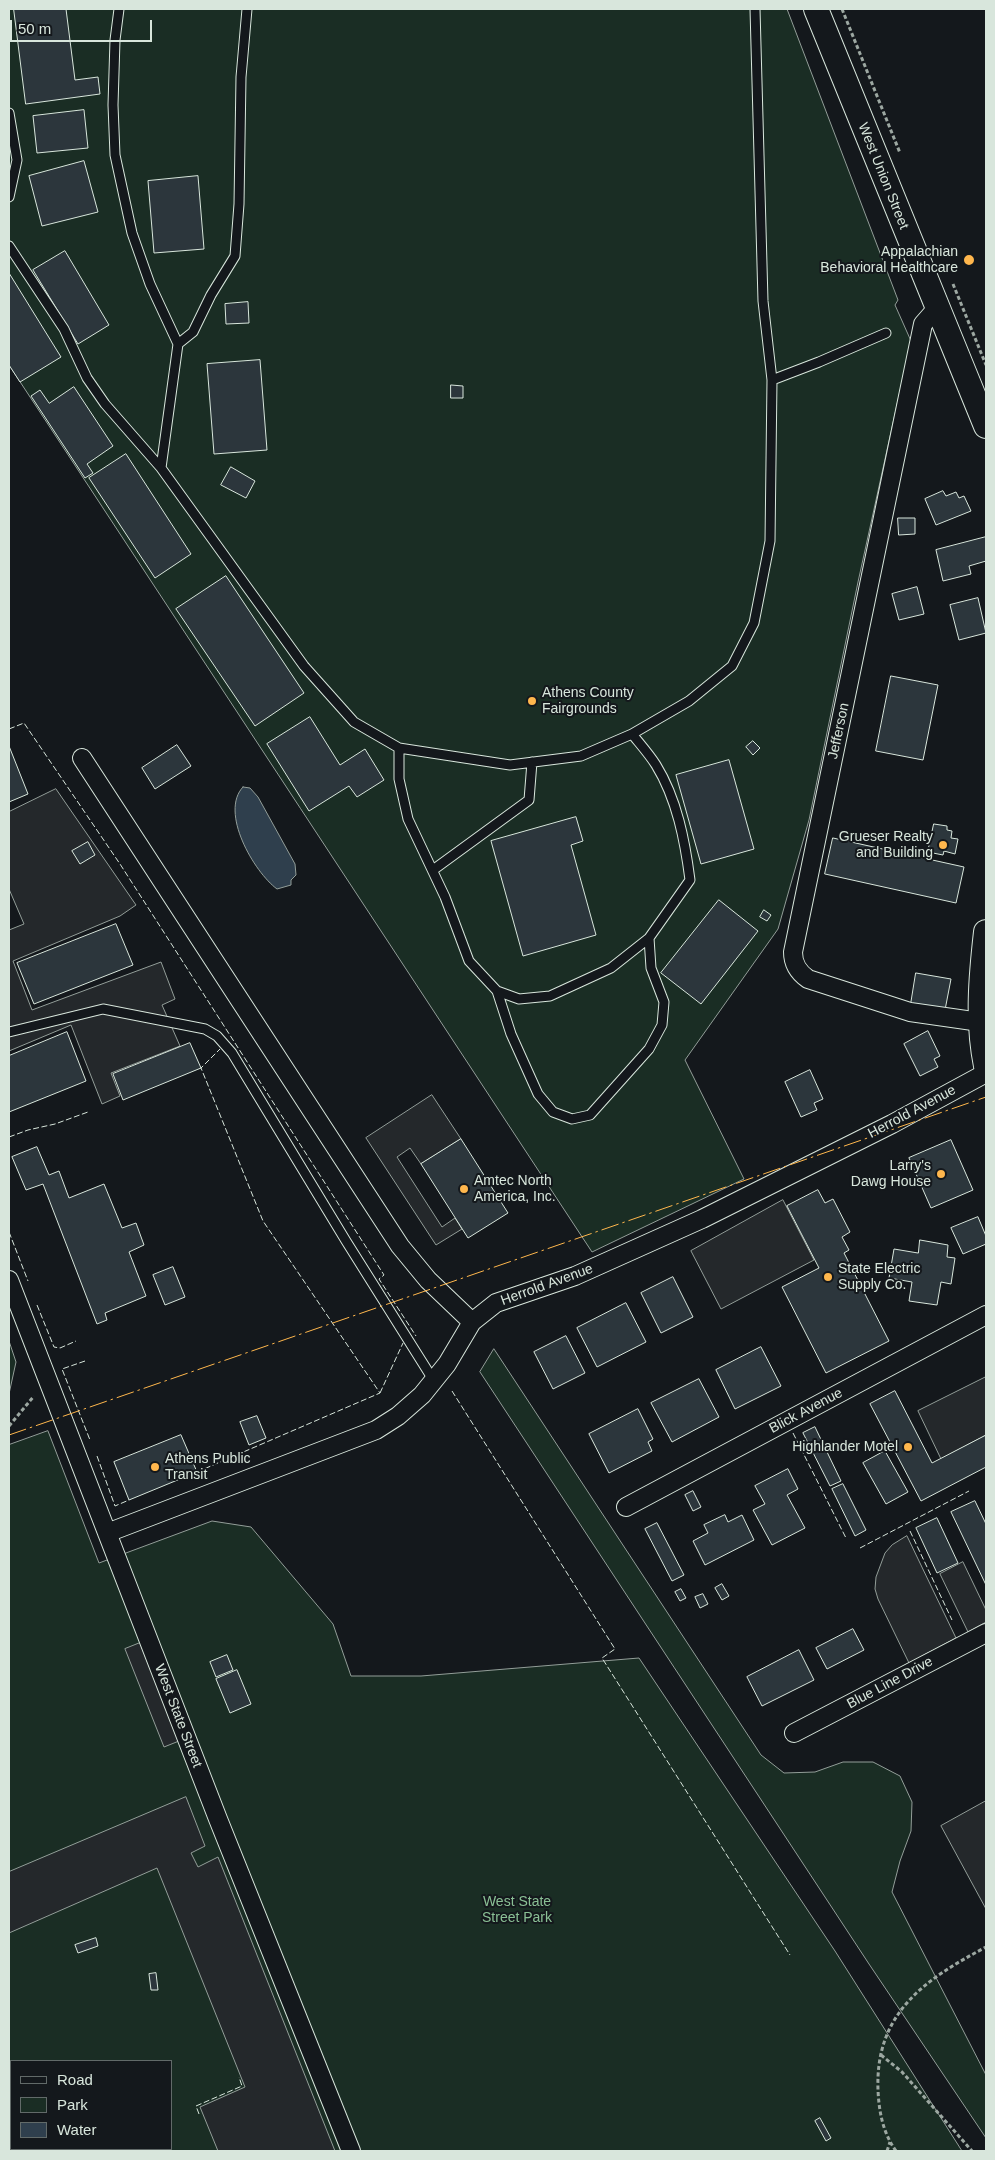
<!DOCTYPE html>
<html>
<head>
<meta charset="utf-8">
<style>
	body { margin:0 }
	#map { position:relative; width:995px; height:2160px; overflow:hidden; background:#14181c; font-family:Arial,sans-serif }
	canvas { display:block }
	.frame { position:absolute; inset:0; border:10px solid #d8e6dc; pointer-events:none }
	.legend { position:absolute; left:10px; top:2060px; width:162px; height:90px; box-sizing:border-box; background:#14181c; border:1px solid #626a69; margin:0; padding:6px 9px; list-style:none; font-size:15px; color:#d8e6dc }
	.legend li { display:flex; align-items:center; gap:10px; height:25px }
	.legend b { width:25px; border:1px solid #626a69 }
	.scale { position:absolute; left:10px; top:20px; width:142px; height:22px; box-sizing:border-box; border:2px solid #d8e6dc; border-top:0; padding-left:6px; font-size:15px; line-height:18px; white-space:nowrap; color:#d8e6dc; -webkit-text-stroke:4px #14181c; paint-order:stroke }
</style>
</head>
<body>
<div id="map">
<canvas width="995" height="2160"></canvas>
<div class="frame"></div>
<ul class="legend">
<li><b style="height:6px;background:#14181c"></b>Road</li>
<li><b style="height:14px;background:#1a2d24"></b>Park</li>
<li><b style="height:14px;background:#2f3f4d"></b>Water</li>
</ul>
<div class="scale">50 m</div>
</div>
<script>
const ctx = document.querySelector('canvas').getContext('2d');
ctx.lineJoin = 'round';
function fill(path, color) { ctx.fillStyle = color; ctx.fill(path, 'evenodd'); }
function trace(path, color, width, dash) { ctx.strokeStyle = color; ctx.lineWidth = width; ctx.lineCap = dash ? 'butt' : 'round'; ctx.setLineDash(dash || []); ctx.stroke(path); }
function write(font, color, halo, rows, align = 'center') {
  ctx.font = font + ' Arial,sans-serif'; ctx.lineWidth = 4; ctx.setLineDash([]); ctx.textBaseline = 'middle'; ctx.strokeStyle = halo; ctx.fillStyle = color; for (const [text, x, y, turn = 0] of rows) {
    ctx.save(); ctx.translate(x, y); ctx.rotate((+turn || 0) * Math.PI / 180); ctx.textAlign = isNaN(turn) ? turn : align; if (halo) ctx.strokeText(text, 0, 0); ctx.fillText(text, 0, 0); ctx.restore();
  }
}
const green = new Path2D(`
	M9,9H787L898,300L895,305L911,341L858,582L809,820L778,929L685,1060L744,1179L592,1252L9,365Z
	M9,1341L16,1362L9,1394Z
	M494,1349L761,1755L784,1773L815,1772L843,1762H873L900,1776L912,1802L911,1831L900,1861L892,1892L986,2075V2138L869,1964L480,1372Z
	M48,1431L99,1563L212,1521L251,1527L333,1624L351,1676H421L639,1658L835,1951L962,2151H9V1445ZM11,2061H171V2149H11Z`);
const parking = new Path2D(`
	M56,789L136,905L120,916L13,961L32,1010L161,962L175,999L162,1005L180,1046L111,1073L120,1096L102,1104L71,1025L9,1051V930L24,924L9,889V812Z
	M432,1095L461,1139L421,1164L410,1148L397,1157L442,1227L455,1218L462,1229L436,1245L366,1138Z
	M783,1200L814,1260L721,1309L691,1251Z
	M986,1377V1435L941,1459L918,1411Z
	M907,1536L956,1638L909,1663L878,1599L875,1589L876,1577L885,1553L892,1545Z
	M963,1562L986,1610V1622L968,1632L940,1574Z
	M140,1643L179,1741L164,1747L125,1649Z
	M186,1797L205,1846L191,1853L198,1867L218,1857L335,2151H218L200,2107L245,2087L157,1868L9,1933V1872Z
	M986,1801V1909L941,1826Z`);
const water = new Path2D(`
	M243,787L250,788L258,797L295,864L296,875L291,880V885L277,889C254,872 219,812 243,787Z`);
const building = new Path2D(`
	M14,9H66L75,80L98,77L100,94L26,104Z
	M84,110L88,148L37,153L33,116Z
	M84,161L98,212L42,226L29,176Z
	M198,176L204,249L154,253L148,181Z
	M65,251L109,325L78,344L33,270Z
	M9,273L61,357L20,382L9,365Z
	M248,302L249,323L226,324L225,304Z
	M260,360L267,450L214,454L207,364Z
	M451,385L463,386V398H451Z
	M74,387L113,446L87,464L93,473L85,478L31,396L40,390L49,403Z
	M126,454L191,554L155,578L89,478Z
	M231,467L255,481L246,498L221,485Z
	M943,491L946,496L956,492L959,498L964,496L971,511L936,525L925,499Z
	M898,518H915V534L899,535Z
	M986,537V561L969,566L971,574L943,581L936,550Z
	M226,576L304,693L255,726L176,609Z
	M917,587L924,614L899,620L892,594Z
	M978,598L986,633L959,640L950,605Z
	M891,676L938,685L923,760L876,751Z
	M310,717L340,765L365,749L384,780L357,797L349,786L309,811L267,744Z
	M753,741L760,748L753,755L746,747Z
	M177,745L191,766L155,789L142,768Z
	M9,746L28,794L9,802Z
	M729,760L754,849L701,864L676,775Z
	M576,817L583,841L571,845L596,935L523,956L491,841Z
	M934,824L947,826V830L952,831L951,838L958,839L955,854L944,851L943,855L928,852Z
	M833,838L964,867L956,903L825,874Z
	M88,842L95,855L80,864L72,851Z
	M719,900L758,931L701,1004L661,973Z
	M764,910L771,915L767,921L760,917Z
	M116,924L133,965L34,1004L17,963Z
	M916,973L951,979L945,1010L911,1004Z
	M928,1031L940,1056L934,1059L938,1067L920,1076L904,1044Z
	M67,1032L86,1081L9,1112V1056Z
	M190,1043L201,1068L123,1100L113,1074Z
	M810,1070L823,1099L814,1103L817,1110L801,1117L785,1082Z
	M461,1139L508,1213L468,1238L421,1164Z
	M951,1140L973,1190L931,1208L909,1158Z
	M37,1147L49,1175L59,1171L69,1198L104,1184L122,1228L136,1223L144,1245L129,1252L146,1296L105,1313L107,1320L97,1324L43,1184L26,1190L12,1157Z
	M818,1190L825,1203L833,1199L850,1232L842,1237L849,1250L844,1253L889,1341L826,1373L782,1287L819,1268L787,1206Z
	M978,1217L986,1236V1244L963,1254L951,1228Z
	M920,1240L948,1245L947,1257L955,1258L951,1284L941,1282L937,1305L909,1301L912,1282L889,1278L894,1249L918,1253Z
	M173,1267L185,1297L165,1305L153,1275Z
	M673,1277L693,1317L661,1333L641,1293Z
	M626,1303L646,1342L597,1367L577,1328Z
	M566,1336L585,1373L553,1389L534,1352Z
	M761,1347L781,1386L735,1409L716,1370Z
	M699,1379L719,1417L672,1442L651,1403Z
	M895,1391L932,1463L986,1435V1467L921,1501L870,1404Z
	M638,1409L653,1439L648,1442L652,1451L609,1473L589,1434Z
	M257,1416L266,1438L249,1445L240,1422Z
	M815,1427L841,1481L830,1486L803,1433Z
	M181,1435L197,1472L129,1500L114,1462Z
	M885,1451L908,1492L886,1504L863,1463Z
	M788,1469L798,1489L787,1495L805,1528L772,1545L753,1510L765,1504L755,1486Z
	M843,1484L866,1530L855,1536L832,1489Z
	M693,1491L701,1507L693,1511L685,1495Z
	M975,1501L986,1524V1585L951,1512Z
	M725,1515L728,1522L742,1515L754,1540L705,1565L693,1541L708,1533L704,1525Z
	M937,1518L958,1563L937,1573L916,1528Z
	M657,1523L684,1575L672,1581L645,1529Z
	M722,1584L729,1596L722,1600L715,1588Z
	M681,1589L686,1598L680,1601L675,1592Z
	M703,1594L708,1604L700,1608L695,1597Z
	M853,1629L864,1650L827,1669L816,1648Z
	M799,1650L814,1680L762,1706L747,1677Z
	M227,1655L233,1670L216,1677L210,1662Z
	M237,1670L251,1704L230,1713L216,1679Z
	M96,1938L98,1946L78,1953L75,1945Z
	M156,1973L158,1990H151L149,1974Z
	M820,2118L831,2138L826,2141L815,2121Z`);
const path = new Path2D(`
	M842,9L900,153
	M953,284L986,365
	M9,1426L34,1396
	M881,2055L902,2072L972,2151
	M887,2151L890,2142
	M896,2151C883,2133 879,2112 878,2090C875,2012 926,1979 986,1947`);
const lane = new Path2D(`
	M119,9L115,40L113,105L115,155L132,233L150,284L178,344L161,468
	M9,113L17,160L9,197
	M9,246L64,329L87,378L105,404L161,468L304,666L354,722L399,748L510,765L581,756L632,734L689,701L732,666L754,623L770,541L772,380L763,301L755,9
	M178,344L193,332L211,295L235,256L239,204L241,77L247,9
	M772,380L819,362L886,333
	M399,748V779L408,819L445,897L469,961L497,991L519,999L550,996L611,968L649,938L690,880C685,841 677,799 656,765C649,754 640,744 632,734
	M433,870L529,800L532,762
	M497,991L511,1034L538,1094L553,1112L572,1119L590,1115L649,1049L662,1025L664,1002L651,968L649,938
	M9,1032L103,1009L205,1029L217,1036L232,1053L346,1241L434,1381`);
const street = new Path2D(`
	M937,308L923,324L793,952C793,964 798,972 808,979L910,1012L980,1022
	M82,758L400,1246L428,1280L472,1322
	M9,1280L218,1819L351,2151
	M626,1507L986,1315
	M107,1533L376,1430L398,1416L422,1395L447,1364L472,1322L496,1303L575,1276L702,1219L892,1124L986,1073
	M794,1733L986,1633`);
const secondary = new Path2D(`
	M816,9L986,426
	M986,932C981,976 977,1022 986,1066`);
const fence = new Path2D(`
	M9,729L24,723L120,864L384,1275L379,1279L416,1336
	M9,1137L28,1130L55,1124L88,1112
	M9,1232L28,1281
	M37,1305L54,1347L60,1348L76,1341
	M85,1361L62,1369L90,1440
	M452,1391L615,1649L602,1658L790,1955
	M380,1393L403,1343
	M793,1433L846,1538
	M97,1456L115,1506L129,1500
	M197,1472L380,1393L263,1221L201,1068L220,1049
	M910,1531L952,1620
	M860,1548L969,1491
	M199,2114L196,2106L242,2086L239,2077`);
const power = new Path2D(`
	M9,1435L986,1097`);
const markers = [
	[969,260,6,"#ffb74d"],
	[532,701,5,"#ffb74d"],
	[943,845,5,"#ffb74d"],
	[941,1174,5,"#ffb74d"],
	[464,1189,5,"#ffb74d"],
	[828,1277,5,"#ffb74d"],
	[908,1447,5,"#ffb74d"],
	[155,1467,5,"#ffb74d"]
];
const streetNames = [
	["West Union Street",883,176,68],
	["Jefferson",839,731,-78],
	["Herrold Avenue",912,1112,-28],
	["Herrold Avenue",547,1285,-20],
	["Blick Avenue",806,1411,-28],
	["Blue Line Drive",890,1683,-28],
	["West State Street",178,1716,69]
];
const poiNames = [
	["Appalachian",958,252],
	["Behavioral Healthcare",958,268],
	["Athens County",542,693,"left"],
	["Fairgrounds",542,709,"left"],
	["Grueser Realty",933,837],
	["and Building",933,853],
	["Larry's",931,1166],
	["Dawg House",931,1182],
	["Amtec North",474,1181,"left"],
	["America, Inc.",474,1197,"left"],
	["State Electric",838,1269,"left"],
	["Supply Co.",838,1285,"left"],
	["Highlander Motel",898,1447],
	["Athens Public",165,1459,"left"],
	["Transit",165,1475,"left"]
];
const parkNames = [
	["West State",517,1902],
	["Street Park",517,1918]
];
fill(green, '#1a2d24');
trace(green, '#939e99', 1);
fill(parking, '#24282b');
trace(parking, '#939e99', 1);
fill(water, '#2f3f4d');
trace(water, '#939e99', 1);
fill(building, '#2c363c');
trace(building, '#d8e6dc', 1);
trace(lane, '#d8e6dc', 11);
trace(street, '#d8e6dc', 20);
trace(secondary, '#d8e6dc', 26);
trace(path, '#9da8a2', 3, [4, 2.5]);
trace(lane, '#14181c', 9);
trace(street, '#14181c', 18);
trace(secondary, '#14181c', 24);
trace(fence, '#d8e6dc', 1, [6, 2.5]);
trace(power, '#ffb74d', 1, [18, 4, 2.5, 4]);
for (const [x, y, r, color] of markers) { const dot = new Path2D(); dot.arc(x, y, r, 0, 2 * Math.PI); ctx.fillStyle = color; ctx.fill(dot); trace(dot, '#14181c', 2); }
write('14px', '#d8e6dc', '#14181c', streetNames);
write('14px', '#d8e6dc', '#14181c', poiNames, 'right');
write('14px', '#8ac095', '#14181c', parkNames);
</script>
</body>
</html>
